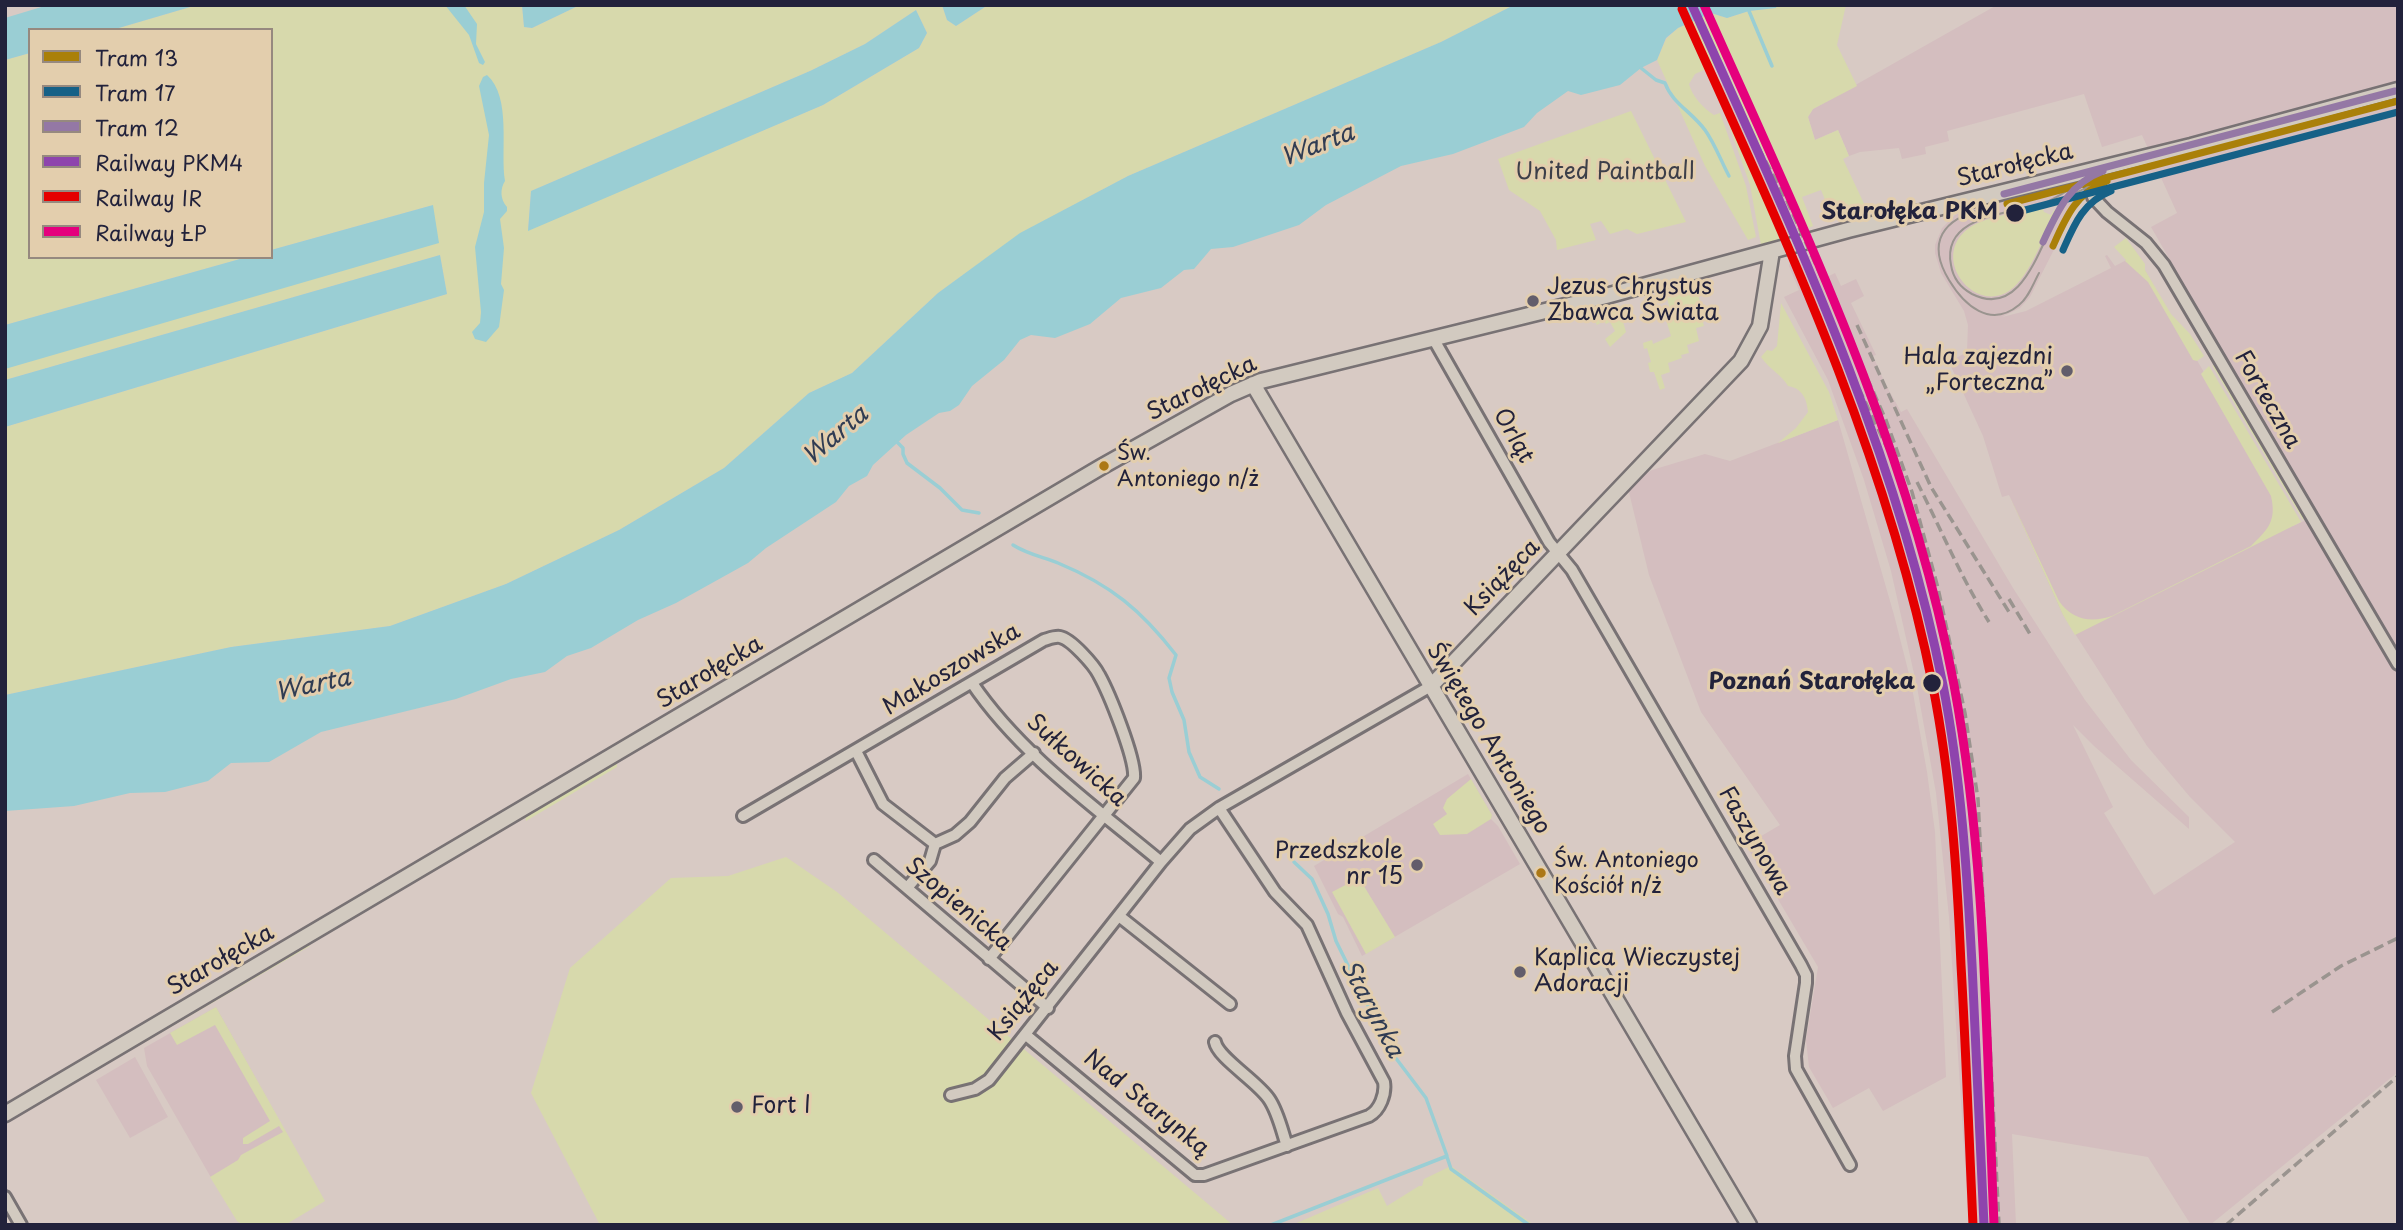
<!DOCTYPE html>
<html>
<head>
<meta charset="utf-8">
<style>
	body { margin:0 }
	#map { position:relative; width:2403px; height:1230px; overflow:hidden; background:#d8cac4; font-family:"Playpen Sans",sans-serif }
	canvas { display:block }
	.frame { position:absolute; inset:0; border:7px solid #22223b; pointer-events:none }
	.legend { position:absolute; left:28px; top:28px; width:245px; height:231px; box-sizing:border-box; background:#e3cead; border:2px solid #96897f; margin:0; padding:9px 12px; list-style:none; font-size:21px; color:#22223b }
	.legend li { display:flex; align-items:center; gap:14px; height:35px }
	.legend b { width:35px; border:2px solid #96897f }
</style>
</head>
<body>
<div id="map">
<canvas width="2403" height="1230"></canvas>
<div class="frame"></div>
<ul class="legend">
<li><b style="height:9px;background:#aa8009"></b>Tram 13</li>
<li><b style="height:9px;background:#166187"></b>Tram 17</li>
<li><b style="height:9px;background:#9478a5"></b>Tram 12</li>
<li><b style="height:9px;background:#8e44ad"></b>Railway PKM4</li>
<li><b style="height:9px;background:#e50000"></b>Railway IR</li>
<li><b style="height:9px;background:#e5007d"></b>Railway ŁP</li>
</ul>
</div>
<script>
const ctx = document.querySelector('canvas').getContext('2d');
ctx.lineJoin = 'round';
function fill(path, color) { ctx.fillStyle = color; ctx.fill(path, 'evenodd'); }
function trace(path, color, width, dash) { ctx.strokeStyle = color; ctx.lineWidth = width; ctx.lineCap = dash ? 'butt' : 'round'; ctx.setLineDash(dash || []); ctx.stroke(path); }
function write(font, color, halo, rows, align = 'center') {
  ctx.font = font + ' "Playpen Sans",sans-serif'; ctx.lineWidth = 6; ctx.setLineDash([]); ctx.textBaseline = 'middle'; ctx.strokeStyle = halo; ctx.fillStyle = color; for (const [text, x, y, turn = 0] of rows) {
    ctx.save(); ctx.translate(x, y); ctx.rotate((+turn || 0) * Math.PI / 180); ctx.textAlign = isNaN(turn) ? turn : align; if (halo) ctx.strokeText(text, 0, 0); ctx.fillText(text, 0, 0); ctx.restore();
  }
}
const built = new Path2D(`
	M1997,5H2398V1072L2210,1225H2191L2148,1157L2012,1134L2016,1225H1969L1949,917L1936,793L1917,687L1891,571L1864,480L1828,380L1784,297L1799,290L1789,266L1790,263L1816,253L1827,277L1835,273L1841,286L1856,279L1864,296L1851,303L1876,355L1873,356L1885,383L1901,412L1907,409L2013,588L2085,700L2131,760L2189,817V829L2094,746L2073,725L2113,807L2104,813L2154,895L2235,842L2190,797L2147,746L2063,615L2009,495L2002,497L1983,436L1949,362L1967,352L1968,325L1964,311L1941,273L1935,253V245L1942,228L1955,215L1968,210L2053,190L2059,191L2077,204L2030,297L2020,308L2002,317L2026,311L2111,268L2105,256L2107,255L2115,266L2136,255L2293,526L2317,515L2151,227L2177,213L2158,171L2117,182L2106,188L2115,173L2154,162L2142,135L2102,147L2084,94L1947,131L1949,141L1925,147L1926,154L1902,159L1899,148L1860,152L1849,156L1838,130L1815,140L1808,117L1813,109ZM2053,202L2060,207L2020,280L1964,232L1980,223Z
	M1730,80L1749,126L1803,230L1781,239L1775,230L1714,88Z
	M1838,420L1894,615L1911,682L1927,772L1935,832L1946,1077L1883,1111L1869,1088L1833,1108L1809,1067L1806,1040L1818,967L1746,845L1780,825L1701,712L1649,575L1627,484L1652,470L1705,454L1730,461Z
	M1468,774L1492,815L1491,819L1498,826L1520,864L1362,956L1343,917L1338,914L1314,866Z
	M216,1007L288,1136L213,1181L147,1066L144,1048Z
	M135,1057L168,1117L130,1138L96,1080Z`);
const green = new Path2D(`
	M197,5H522L524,27L532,28L580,5H942L947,20L956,26L988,5H1514L1441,42L1128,176L1021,233L938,293L852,373L809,393L724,468L619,530L506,584L390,626L231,647L5,695V427L447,294L440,255L5,380V369L433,205L271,250V30H112ZM916,10L927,33L919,48L823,105L528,230L531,191L810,71L865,44Z
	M1777,5H1846L1837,45L1857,86L1813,109L1808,117L1815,140L1838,130L1849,156L1843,159L1868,212L1841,219L1835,207L1829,209L1821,190L1802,197L1813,226L1803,230L1735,96L1730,80H1732L1739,96L1743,95L1727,60L1695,74L1689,84C1692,96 1703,108 1714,115L1720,113L1746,186L1756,237L1748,240L1705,166L1657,60L1666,39L1678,28L1711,13L1727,18L1749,11L1775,8Z
	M30,53V257H247L5,325V60Z
	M1723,108L1781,239L1761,245L1750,185Z
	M1631,111L1686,222L1637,234L1627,229L1610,234L1601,221L1590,224L1596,240L1557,250L1556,240L1540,211L1509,190L1498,159Z
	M2042,206L2044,212L2051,215L2054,210L2056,211C2045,233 2032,271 2014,287C1978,320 1927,258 1969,228C1986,216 2022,212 2042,206Z
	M2126,238L2145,264V270L2171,314L2190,334L2204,356L2197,361L2193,360L2148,282L2125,261L2126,260L2114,247Z
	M1685,286H1695L1705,317L1702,319L1704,326L1696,328L1699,341L1687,345L1689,353L1681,355L1682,358L1668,363L1670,372L1661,375L1665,388L1660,390L1654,372H1650L1648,363L1651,362L1647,348L1644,349L1643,343L1652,340L1653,344L1671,336L1667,323L1673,321L1667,298L1672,297V290Z
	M1781,303L1829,392L1838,420L1778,443L1796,428L1808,412C1807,399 1802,388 1788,386C1783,376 1769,369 1761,357L1767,350L1772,351L1777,346Z
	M1618,304L1626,332L1610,347L1605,339L1615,331L1610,322L1606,324L1604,321L1597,325L1594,319L1598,312L1607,307L1610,312L1605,315L1607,320L1613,317L1608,306Z
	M2212,365L2216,367L2304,516L2303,520Z
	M2209,366L2301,522L2075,635L2063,615L2009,495L2059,601C2072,620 2091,623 2112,616L2251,546C2267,530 2277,522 2271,496L2201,374Z
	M617,761V767L526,821L525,815Z
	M1471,779L1492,815L1491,819L1467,834L1440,835L1433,824L1447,814L1443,808L1447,799Z
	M786,857L837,892L1233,1225H600L531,1093L570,968L671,878L728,876Z
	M1359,878L1395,937L1366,954L1332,892Z
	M306,944L310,946L145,1042L143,1040Z
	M216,1007L325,1201L285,1225H243L237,1221L210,1177L238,1160L241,1155L283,1132L279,1126L248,1144H243V1138L270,1121L215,1025L177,1045L170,1033Z
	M1451,1166L1534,1225H1292L1378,1188L1387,1206L1419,1186H1422L1424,1179Z`);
const water = new Path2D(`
	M48,5H197L112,30H30V53L5,60V18Z
	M445,5H464L477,24L476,44L485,62L483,65L479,63L469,35Z
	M522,5H580L532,28L524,27Z
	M942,5H988L956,26L947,20Z
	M1514,5H1777L1776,8L1749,11L1727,18L1711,13L1678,28L1666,38L1657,60L1641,68L1620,85L1581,95L1568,91L1537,113L1524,127L1453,154L1401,166L1326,205L1299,225L1233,247L1211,249L1194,269L1184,270L1161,288L1121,298L1090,324L1055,338L1031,335L1020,340L1004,360L972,386L959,405L950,411L939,413L906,435L873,465L867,476L849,486L836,502L766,548L748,563L676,603L638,620L591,648L567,656L545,672L511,679L456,699L321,732L269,762L231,763L208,781L165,792L130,793L74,806L5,811V695L231,647L390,626L506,584L619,530L724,468L809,393L852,373L938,293L1020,233L1128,176L1441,42Z
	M916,10L927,33L919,48L823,105L528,231L531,191L810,71L865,44Z
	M487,75C512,97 500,151 505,181C500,189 500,199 507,207V211L500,219L504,248L501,284L504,290L499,327L486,342L475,339L472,332L480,323L481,312L475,247L484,212V183L489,135L479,86L483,77Z
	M433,205L439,243L5,369V325L247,257H271V250Z
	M440,255L447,294L5,427V380Z`);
const stream = new Path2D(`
	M1749,11L1772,66
	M1641,68L1656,80L1665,83C1672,103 1692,112 1705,130C1715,144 1721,161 1729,176
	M896,441L903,448V454L907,463L940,488L962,510L979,513
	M1013,545C1027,554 1043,557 1058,563C1111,585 1141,610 1176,655L1169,678L1172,692L1184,720L1189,752L1200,777L1219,789
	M1447,1157L1451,1169L1529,1225
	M1271,1225L1447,1156L1426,1098L1395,1057L1362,994L1336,941L1328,914L1312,879L1294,862`);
const minor = new Path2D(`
	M2088,171L2093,197L2107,212L2146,243L2164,265L2398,664
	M1433,338L1549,542L1572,570L1801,965L1806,975V983L1795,1056L1796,1069L1850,1165
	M972,683C1020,754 1095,807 1161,862
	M856,751L883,804L935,844
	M743,816L1044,640C1048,639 1055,636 1060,637C1071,639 1094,665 1099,675C1109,693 1136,759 1134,778L989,959
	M935,844L955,835L970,822L1005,778L1034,753
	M874,860L1048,1008
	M907,888L930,861L935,844
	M1119,916L1230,1004
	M1026,1035L1195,1175H1204L1369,1116C1380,1110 1386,1094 1384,1082L1347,1013L1307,925L1275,892L1219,808
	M1215,1042C1218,1058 1257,1081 1269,1099C1278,1112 1282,1131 1287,1146
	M951,1095L975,1089L989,1080L1161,862L1190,829L1219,808L1431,686
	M5,1197L21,1225`);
const tertiary = new Path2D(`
	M1253,384L1749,1225
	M1431,686L1741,361L1760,326L1772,251
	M5,1114L1101,467L1231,394L1261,381L1606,296L1848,230L2191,146L2398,90`);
const tram = new Path2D(`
	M2080,184C2067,190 2055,199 2042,204C2010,214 1941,215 1951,265C1953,278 1961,288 1972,294C2028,322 2042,229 2067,200C2076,191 2088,187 2100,183
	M1983,209C1943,219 1926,242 1949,280C1964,305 1990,329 2019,305C2029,297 2033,284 2039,273`);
const rail = new Path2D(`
	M1737,108L1787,201L1886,420L1912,492L1938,588L1965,713L1978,799L1999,1225
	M1857,325L1931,487L2009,612
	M1846,361L1888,450
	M1917,482C1941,529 1961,578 1989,622
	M2009,599L2030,634
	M2272,1012L2341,966L2398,938
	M2226,1225L2398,1076`);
const rail1 = new Path2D(`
	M1692,5C1791,226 1896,446 1943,685C1961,777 1967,871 1972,964C1976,1051 1980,1138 1984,1225`);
const rail2 = new Path2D(`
	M1682,9C1781,229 1886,449 1933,687C1951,778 1957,872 1961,965C1966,1051 1969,1138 1973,1225`);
const rail3 = new Path2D(`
	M1704,5C1802,225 1909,446 1954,685C1987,862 1986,1045 1994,1224`);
const tram1 = new Path2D(`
	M2007,204L2398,101
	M2053,246C2066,217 2076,193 2107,181`);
const tram2 = new Path2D(`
	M2010,214L2398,112
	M2063,250C2074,225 2083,202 2111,191`);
const tram3 = new Path2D(`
	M2004,194L2395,91
	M2043,242C2058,210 2069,184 2103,171`);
const markers = [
	[2015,213,10,"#22223b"],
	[1533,301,7,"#625d6b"],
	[2067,371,7,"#625d6b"],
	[1104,466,6,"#ac7815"],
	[1932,683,10,"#22223b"],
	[1417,865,7,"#625d6b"],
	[1541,873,6,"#ac7815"],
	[1520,972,7,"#625d6b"],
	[737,1107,7,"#625d6b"]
];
const busNames = [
	["Św.",1117,454],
	["Antoniego n/ż",1117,480],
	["Św. Antoniego",1554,861],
	["Kościół n/ż",1554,887]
];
const streetNames = [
	["Starołęcka",2015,166,-14],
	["Starołęcka",1202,389,-26],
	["Forteczna",2267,400,60],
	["Orląt",1513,436,61],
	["Książęca",1503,578,-46],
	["Makoszowska",952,670,-31],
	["Starołęcka",710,673,-31],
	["Świętego Antoniego",1488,739,59],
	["Sułkowicka",1076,761,42],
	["Faszynowa",1754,841,60],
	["Szopienicka",958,905,40],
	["Starołęcka",221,961,-30],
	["Książęca",1024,1001,-51],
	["Nad Starynką",1146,1104,39]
];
const parkNames = [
	["United Paintball",1605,173]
];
const stopNames = [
	["Starołęka PKM",1998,213],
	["Poznań Starołęka",1915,683]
];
const poiNames = [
	["Jezus Chrystus",1547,288],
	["Zbawca Świata",1547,314],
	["Hala zajezdni",2053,358,"right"],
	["„Forteczna”",2053,384,"right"],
	["Przedszkole",1403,852,"right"],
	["nr 15",1403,878,"right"],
	["Kaplica Wieczystej",1534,959],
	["Adoracji",1534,985],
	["Fort I",751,1107]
];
const waterNames = [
	["Warta",1318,146,-21],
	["Warta",836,436,-40],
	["Warta",313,686,-12],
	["Starynka",1371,1009,62]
];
fill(built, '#d4bebf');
fill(green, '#d7d9ac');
fill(water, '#9aced4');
trace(stream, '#9aced4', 3.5);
trace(minor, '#787274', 16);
trace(tertiary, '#787274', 19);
trace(minor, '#d2cac0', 10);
trace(tertiary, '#d2cac0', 14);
trace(tram, '#9a948f', 2);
trace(rail, '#9a948f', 3.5, [10, 5]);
trace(rail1, '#8e44ad', 9);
trace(rail2, '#e50000', 9);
trace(rail3, '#e5007d', 9);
trace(tram1, '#aa8009', 7);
trace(tram2, '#166187', 7);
trace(tram3, '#9478a5', 7);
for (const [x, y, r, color] of markers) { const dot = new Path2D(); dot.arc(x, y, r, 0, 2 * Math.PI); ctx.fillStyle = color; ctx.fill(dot); trace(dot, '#e3cead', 2.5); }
write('21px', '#22223b', '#e3cead', busNames, 'left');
write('23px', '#22223b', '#e3cead', streetNames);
write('23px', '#3d3f49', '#e3cead', parkNames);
write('bold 23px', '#22223b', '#e3cead', stopNames, 'right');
write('23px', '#22223b', '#e3cead', poiNames, 'left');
write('italic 24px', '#303c53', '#e3cead', waterNames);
</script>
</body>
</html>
